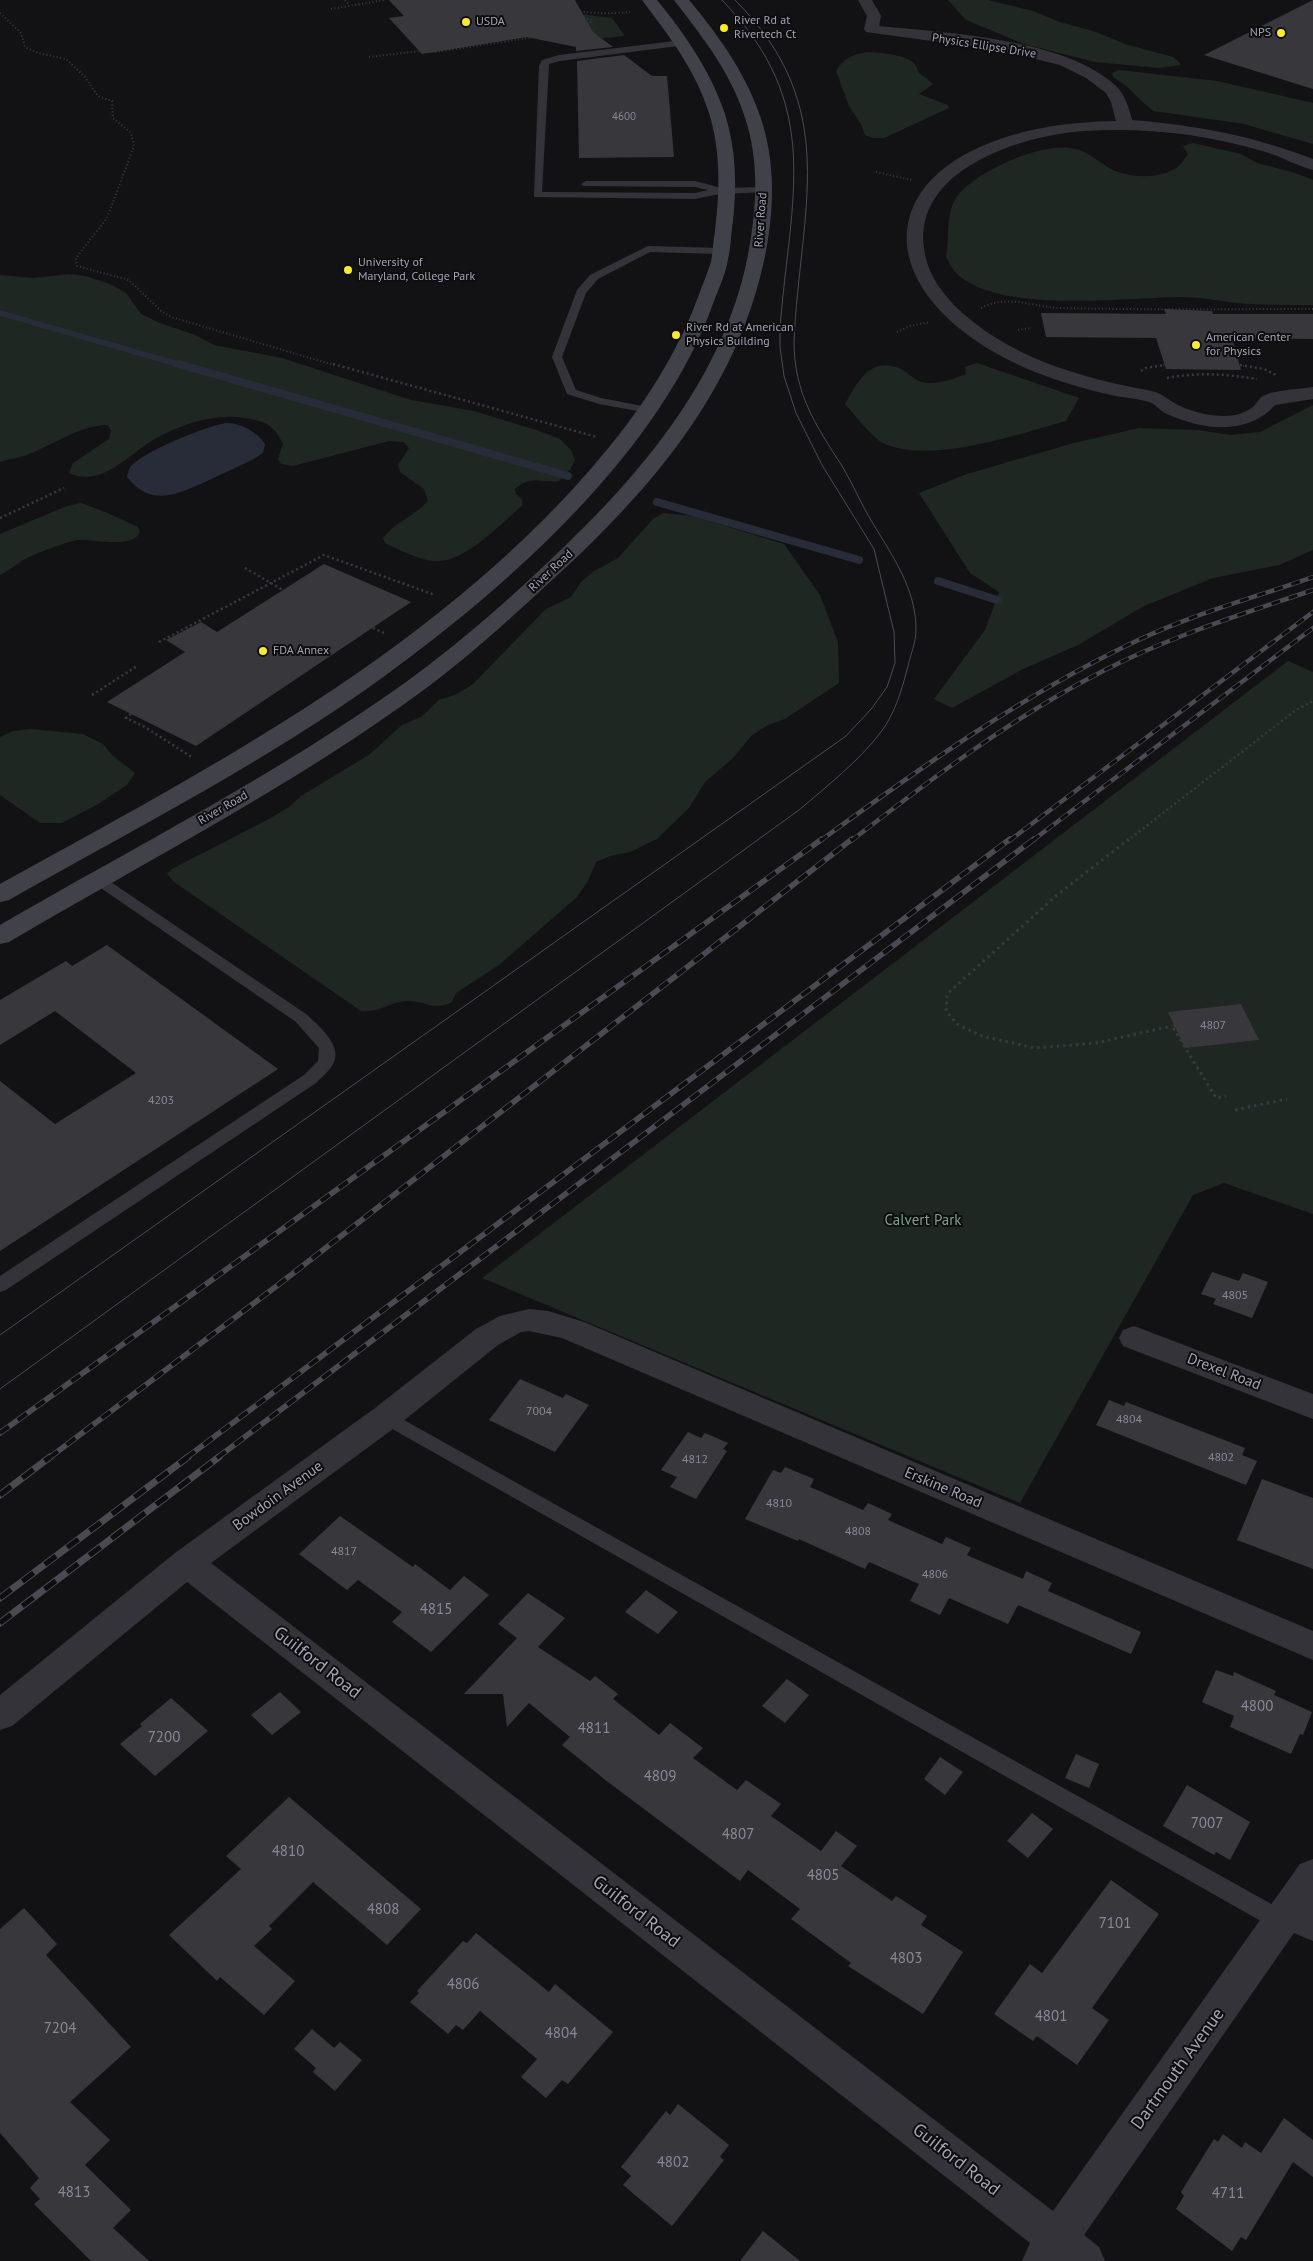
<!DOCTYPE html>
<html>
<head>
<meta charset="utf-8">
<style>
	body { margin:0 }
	canvas { display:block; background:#121214 }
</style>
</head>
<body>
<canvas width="1313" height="2261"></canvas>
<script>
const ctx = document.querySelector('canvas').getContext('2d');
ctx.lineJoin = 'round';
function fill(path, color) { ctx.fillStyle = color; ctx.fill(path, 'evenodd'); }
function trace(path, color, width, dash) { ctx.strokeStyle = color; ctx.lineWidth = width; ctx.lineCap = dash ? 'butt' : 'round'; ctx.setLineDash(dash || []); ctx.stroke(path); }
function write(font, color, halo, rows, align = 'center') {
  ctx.font = font + ' "PT Sans",sans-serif'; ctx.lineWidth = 4; ctx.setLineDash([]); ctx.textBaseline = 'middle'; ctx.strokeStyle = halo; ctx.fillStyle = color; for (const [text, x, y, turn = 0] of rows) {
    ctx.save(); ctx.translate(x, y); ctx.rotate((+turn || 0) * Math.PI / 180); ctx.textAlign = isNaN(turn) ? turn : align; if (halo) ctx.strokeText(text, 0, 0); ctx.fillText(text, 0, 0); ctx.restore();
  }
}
const green = new Path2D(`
	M948,0H988L1033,11L1060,22L1096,32L1125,44L1173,57L1180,63V65L1159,68L1095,62L1024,44L966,20Z
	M564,12L612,18L625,36L557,43L537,39L532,34Z
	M867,52C881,53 917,54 918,72L933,84L919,94L948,105L949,108L884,138H873L865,135L861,124L849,106L836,71C844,58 852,55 867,52Z
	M1119,70L1217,81L1313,103V144L1244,124L1154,111C1139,101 1130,86 1113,77L1112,73Z
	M1193,143L1241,154L1257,163L1292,172L1313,180V305C1287,305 1262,305 1237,303C1219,301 1201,297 1183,297C1126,297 1000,315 956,273C952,269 949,262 946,257C950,238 945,215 956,198C974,171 1045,140 1076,149C1089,152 1101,164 1113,170C1130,178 1160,179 1176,168C1181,165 1185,158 1188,154L1183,146Z
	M69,274L85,276L110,284L126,293L141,314L160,323L195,335L214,345L282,358L411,400L474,411L539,431L560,439L571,450L575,460L570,470L559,481C542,483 529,475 515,489L516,494L522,499V506C499,525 463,565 432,561C416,558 399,550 385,543L383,538C395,522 415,516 428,501L424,489L400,472L398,465L409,448L404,442L389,441L293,466L281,464L278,459L283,444C274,425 265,421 245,418C213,413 180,425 153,440C128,455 102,488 69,473L73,463L109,439L111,430L107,425C84,424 49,446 27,455C18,458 9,459 0,462V275L34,278Z
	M977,363L1079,398L1066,421C1019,434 929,465 883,443C874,439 853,413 845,404C857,383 870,355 901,369C907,372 913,379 921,382C935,386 954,379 966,374L965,367Z
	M1313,405V550L1279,565L1213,578L1144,606L1078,645L1023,669L952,708L934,699L985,630L999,592L970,573L919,493L967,474L1070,444L1139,428L1197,430L1231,435L1260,432Z
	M81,503L105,512L138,527L140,532C133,549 94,539 78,540C68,541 32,555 23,560C15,565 9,571 0,575V534L67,506Z
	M663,513L692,516L784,544L820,595L838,642L839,683L785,719L768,725L752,735L732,759L705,782L689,808L657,839L630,852L610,856L596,862L588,881L577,897L499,965L456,993L452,1002C433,1012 425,1000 406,1001C388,1002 381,1013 361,1011L174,882L167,874L172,869L267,820L289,807L301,796L370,754L402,725L421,717L439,700L457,694L473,684L546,609L571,597L581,582L594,571L618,558L653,519Z
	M1288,661L1313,672V1214L1224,1183L1193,1195L1020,1503L482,1278Z
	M30,729L83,734L103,744L112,755L135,773L127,785L98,804L62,823H40L0,795V737L13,731Z`);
const water = new Path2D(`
	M226,423C241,423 256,431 265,444L263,453L252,460C237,467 222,474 207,481C178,494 151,508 127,477C128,473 129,469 131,466C147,450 204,427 226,423Z`);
const streamFar1 = new Path2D(`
	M0,313L184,366`);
const stream = new Path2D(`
	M179,364L568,476
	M657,502L859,560
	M938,581L997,600`);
const building = new Path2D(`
	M389,0H575L593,32L613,47L576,51V47L527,37L422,54L389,18L404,16Z
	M1313,0V89L1204,55Z
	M624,55L652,76H667L674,157L579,158L577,61Z
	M1164,309L1212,311L1213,314H1313V339L1232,338L1241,370L1166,369L1156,338L1046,337L1041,313L1166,314Z
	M324,564L411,602L196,746L107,702L185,652L166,640L201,622L217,632Z
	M107,945L278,1069L0,1251V1081L55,1124L136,1073L55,1011L0,1045V1000L66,961L72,966Z
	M1241,1004L1259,1040L1185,1048L1168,1012Z
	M1212,1272L1239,1281L1243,1273L1268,1282L1252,1318L1213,1304L1216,1299L1201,1294Z
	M520,1379L563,1398L566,1394L589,1405L555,1452L489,1420Z
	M1109,1400L1124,1406L1126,1402L1245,1448L1242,1455L1257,1461L1246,1485L1096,1425Z
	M688,1432L701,1438L705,1433L728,1443L723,1449L727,1451L696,1499L670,1487L677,1477L661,1470Z
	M785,1467L814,1479L810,1487L863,1510L868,1503L892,1514L888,1520L942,1544L946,1537L971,1548L967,1555L971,1557L1023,1579L1026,1571L1052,1583L1048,1591L1141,1632L1131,1654L1018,1605L1008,1624L949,1598L940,1615L910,1601L919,1584L869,1562L865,1569L799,1539L798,1541L745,1519L773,1470L781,1473Z
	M1262,1479L1313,1498V1569L1237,1540Z
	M340,1516L413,1567L415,1564L450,1590L464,1576L489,1595L431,1652L392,1622L402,1612L358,1580L347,1590L299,1554Z
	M646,1590L678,1612L658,1634L625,1612Z
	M528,1593L565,1618L538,1647L590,1681L595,1676L618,1694L613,1699L659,1735L670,1723L703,1748L693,1758L737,1790L746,1780L781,1804L771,1816L821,1851L836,1831L857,1846L841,1866L892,1901L896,1896L927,1916L921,1925L963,1952L923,2014L848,1966L851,1963L791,1919L800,1909L748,1870L740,1881L608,1782L562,1745L570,1737L529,1703L507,1727L503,1694H464L517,1638L498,1624Z
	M1216,1670L1233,1676L1234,1672L1276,1691L1274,1695L1312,1712L1303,1735L1300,1734L1291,1754L1230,1727L1234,1716L1202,1702Z
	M787,1679L809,1695L785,1723L762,1706Z
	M280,1692L301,1712L272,1735L251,1715Z
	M171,1698L208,1731L155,1776L120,1744L142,1726L140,1724Z
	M1076,1754L1099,1764L1089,1788L1065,1778Z
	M940,1757L963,1772L945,1795L924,1779Z
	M1187,1785L1250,1822L1230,1860L1216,1852L1214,1855L1163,1826Z
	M289,1797L421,1909L387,1945L313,1882L269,1926L272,1929L254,1946L295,1981L264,2015L220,1977L217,1981L169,1935L241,1869L226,1856Z
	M1032,1813L1053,1829L1028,1858L1007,1841Z
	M1111,1880L1159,1914L1092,2008L1109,2020L1077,2065L1037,2036L1033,2041L994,2014L1030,1964L1042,1973Z
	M24,1908L57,1944L46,1955L131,2047L70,2102L110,2140L85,2165L131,2210L113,2228L149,2261H91L34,2204L40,2199L30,2188L39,2178L0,2133V1929Z
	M476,1933L549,1992L555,1984L613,2032L568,2084L562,2080L546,2098L521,2077L537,2059L480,2011L463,2030L456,2025L448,2034L410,2002L419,1993L417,1991L463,1941L467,1943Z
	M312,2029L334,2048L340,2042L362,2060L335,2091L313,2072L316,2068L294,2049Z
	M678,2104L729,2145L720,2157L724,2160L672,2226L623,2185L631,2176L621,2167L666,2111L670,2115Z
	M1284,2118L1313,2140V2177L1293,2162L1246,2240L1241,2237L1232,2251L1176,2209L1184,2196L1181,2192L1214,2139L1218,2142L1223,2134L1242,2148L1245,2142L1261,2153Z
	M763,2231L800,2261H740Z`);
const pathFar2 = new Path2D(`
	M345,0L350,5
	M540,0C569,13 599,15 630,12
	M331,9L385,0
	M0,13L21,33L25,47L38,53L66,59L85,77L98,96L112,101L113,118L131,133L134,146L107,218L76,258L77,266L129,280L160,310L171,317L337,366
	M532,16L556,7
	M535,18L574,16L592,20L590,24L563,22L561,18
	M558,28L575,30L580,34L579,36
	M559,38L554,33L564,23
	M369,57L420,51L436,52L535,37
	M876,172L912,180
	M981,308C1007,294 1033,307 1060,308C1144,310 1229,309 1313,309
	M1018,330L1032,328
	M897,332L910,326L930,322
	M1240,365L1244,366
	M1160,366L1165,365`);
const pathFar1 = new Path2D(`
	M333,364L597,437
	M1240,365L1264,369L1276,375
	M1141,371L1146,368L1165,365
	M1167,378C1198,372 1226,374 1257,379
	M0,518L64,488
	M245,568L283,590
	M373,628L384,633
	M159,642L324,555L435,595
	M92,695L137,666
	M131,714L126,718L145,727L193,758
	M1127,841L1296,710L1313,701`);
const path = new Path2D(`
	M1129,839L1057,895L947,994L946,1011L957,1024L982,1036L1035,1048L1096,1043L1172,1026
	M1176,1025L1172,1026L1216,1098L1226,1096
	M1235,1110L1287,1099`);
const lane = new Path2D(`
	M683,40L687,43L686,45L560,61L549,64L542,192L695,193L708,190L695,187L583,186L581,184L586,181H695L722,188L764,187L769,190L767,192L720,194L695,199L534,197L539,66L542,60L559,55Z
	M648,246L720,248L725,251L720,254L650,252L598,279L586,293L562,357L576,390L601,398L653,408L655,410L649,413L599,404L567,394L552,357L577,290L590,275Z
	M97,874L102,876L306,1014C319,1026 345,1047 332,1066C328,1072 321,1078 316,1083L6,1290L0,1292V1276L304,1075L318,1061L319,1048L296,1022L92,882L90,879L92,876Z
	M386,1410L1291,1915L1294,1922L1291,1929L1283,1932L1275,1929L380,1422L377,1417L380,1412Z`);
const street = new Path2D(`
	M858,0H872L881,16L879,26C946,33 1065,38 1116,86C1125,95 1129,108 1132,120C1195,125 1254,136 1313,159V170C1297,166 1282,157 1266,152C1207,134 1145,127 1084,131C1023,135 913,169 924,248C926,269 938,288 953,304C1005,356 1077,377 1147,390C1166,394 1165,399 1180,406C1193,412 1209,416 1224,416C1235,416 1246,413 1254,406C1257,403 1259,398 1263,396C1274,390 1300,389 1313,387V399L1275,405C1248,436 1202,430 1167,414C1160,411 1156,404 1149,402C1137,398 1124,398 1111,395C1059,383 1006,365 964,332C881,268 888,184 987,144C1028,127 1072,122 1116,121L1111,102L1106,93L1086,78L1060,65L998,50L866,32L864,29L867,16Z
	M529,1309L548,1311L584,1322L1313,1631V1660L562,1338L529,1331L521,1332L498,1345L397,1426L211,1563L1053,2211L1300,1864L1313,1859V1941L1294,1933L1084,2235L1099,2247L1105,2261H1022L1030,2243L187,1582L12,1726L0,1730V1695L175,1553L375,1408L476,1329L500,1316Z
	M1134,1326L1313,1394V1419L1123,1346L1119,1338L1123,1330Z`);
const secondary = new Path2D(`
	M642,0H657C685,34 711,72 725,114C736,149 737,185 733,221C731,234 731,247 728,259C726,273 719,288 714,301C662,450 511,584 386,675C268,761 136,828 9,900L0,902V884C203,772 412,663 572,490C624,433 671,371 698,297C702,286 707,274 711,262C713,252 713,241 715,231C720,190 721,152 709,113C695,69 669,36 642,0Z
	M674,0H689C720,37 749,78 763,125C775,166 774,209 766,251C738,395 643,499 537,594C501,627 464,660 425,689C295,785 148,860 9,942L0,944V925C136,846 278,774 406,682C463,641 516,593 566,545C648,466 723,374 747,260C756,215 760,169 747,124C733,75 704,39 674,0Z`);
const tram = new Path2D(`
	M0,1335L846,736L872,708L887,687L895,663L894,632L874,549L822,465L796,413L784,376L780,347V328C790,197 825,106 722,0
	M0,1389L799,810C827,786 858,762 881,732C895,713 901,692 907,670C910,656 916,643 916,629C916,589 892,555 872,522C861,504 853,484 842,466C815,424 794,393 794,341C800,208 843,108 735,0`);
const railFar2 = new Path2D(`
	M820,841C920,768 1021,696 1132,643C1189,615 1253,598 1313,577
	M851,841C931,779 1014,716 1105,670C1171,636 1243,614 1313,590
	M1009,841L1313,612
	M1032,841L1313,628`);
const railFar1 = new Path2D(`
	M0,1433L822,839
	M49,1458L278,1285L852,839
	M186,1458L1010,839
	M217,1458L1034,839`);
const rail = new Path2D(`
	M0,1495L50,1457
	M0,1598L188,1457
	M0,1623L219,1457`);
const markers = [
	[466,22,5,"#f9ec25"],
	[724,28,5,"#f9ec25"],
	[1281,33,5,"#f9ec25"],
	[348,270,5,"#f9ec25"],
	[676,335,5,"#f9ec25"],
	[1196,345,5,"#f9ec25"],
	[263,651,5,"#f9ec25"]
];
const farNumbernames = [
	["4600",624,117]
];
const farPoinames = [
	["River Rd at",734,21],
	["Rivertech Ct",734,35],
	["USDA",476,22],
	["NPS",1271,33,"right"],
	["University of",358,263],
	["Maryland, College Park",358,277],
	["River Rd at American",686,328],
	["Physics Building",686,342],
	["American Center",1206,338],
	["for Physics",1206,352],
	["FDA Annex",273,651]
];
const farStreetnames = [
	["Physics Ellipse Drive",984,46,9],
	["River Road",761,220,-86],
	["River Road",551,571,-43],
	["River Road",223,808,-30]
];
const numberNames = [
	["4807",1213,1026],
	["4203",161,1101],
	["4805",1235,1296],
	["7004",539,1412],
	["4804",1129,1420],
	["4802",1221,1458],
	["4812",695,1460],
	["4810",779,1504],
	["4808",858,1532],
	["4817",344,1552],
	["4806",935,1575]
];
const parkNames = [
	["Calvert Park",923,1221]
];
const streetNames = [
	["Drexel Road",1224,1372,21],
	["Erskine Road",943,1488,23],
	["Bowdoin Avenue",278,1496,-36]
];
const nearNumbernames = [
	["4815",436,1610],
	["4800",1257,1707],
	["4811",594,1729],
	["7200",164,1738],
	["4809",660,1777],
	["7007",1207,1824],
	["4807",738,1835],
	["4810",288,1852],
	["4805",823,1876],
	["4808",383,1910],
	["7101",1115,1924],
	["4803",906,1959],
	["4806",463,1985],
	["4801",1051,2017],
	["7204",60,2029],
	["4804",561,2034],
	["4802",673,2163],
	["4813",74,2193],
	["4711",1228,2194]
];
const nearStreetnames = [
	["Guilford Road",317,1663,38],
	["Guilford Road",636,1912,38],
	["Dartmouth Avenue",1178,2069,-54],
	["Guilford Road",956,2160,38]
];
fill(green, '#1e2721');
fill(water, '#282c38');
trace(streamFar1, '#282c38', 5.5);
trace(stream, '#282c38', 8);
fill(building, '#38373c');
trace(pathFar2, '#393940', 2, [1, 2.5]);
trace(pathFar1, '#393940', 2.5, [2, 3]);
trace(path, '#393940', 3, [2.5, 4]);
fill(lane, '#343339');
fill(street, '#343339');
fill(secondary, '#414149');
trace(tram, '#4a4a52', 1);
trace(railFar2, '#4a4a52', 4.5);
trace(railFar1, '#4a4a52', 5.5);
trace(rail, '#4a4a52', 7);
trace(railFar2, '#0e0d0f', 3, [9]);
trace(railFar1, '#0e0d0f', 4, [11]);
trace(rail, '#0e0d0f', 5, [14]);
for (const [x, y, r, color] of markers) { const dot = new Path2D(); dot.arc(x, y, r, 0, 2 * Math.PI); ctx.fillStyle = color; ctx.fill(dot); trace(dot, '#0e0d0f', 2); }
write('11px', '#888897', null, farNumbernames);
write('12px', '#a3a3b5', '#0e0d0f', farPoinames, 'left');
write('12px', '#a3a3b5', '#0e0d0f', farStreetnames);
write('12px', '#888897', null, numberNames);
write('15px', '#79a186', '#0e0d0f', parkNames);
write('15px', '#a3a3b5', '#0e0d0f', streetNames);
write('15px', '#888897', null, nearNumbernames);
write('18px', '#a3a3b5', '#0e0d0f', nearStreetnames);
</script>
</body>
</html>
